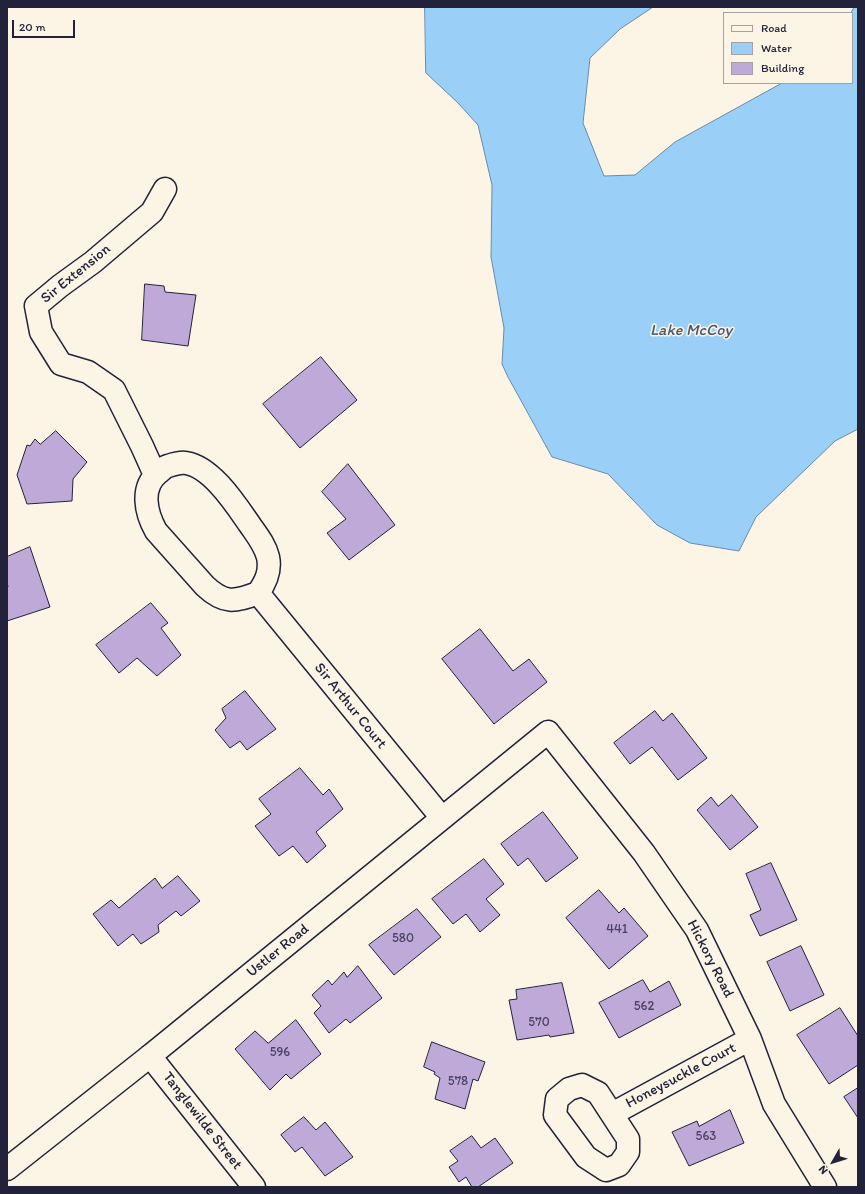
<!DOCTYPE html>
<html>
<head>
<meta charset="utf-8">
<style>
	body { margin:0 }
	#map { position:relative; width:865px; height:1194px; overflow:hidden; background:#fcf5e5; font-family:Itim,sans-serif }
	canvas { display:block }
	.frame { position:absolute; inset:0; border:8px solid #22223b; pointer-events:none }
	.legend { position:absolute; left:723px; top:12px; width:130px; height:72px; box-sizing:border-box; background:#fcf5e5; border:1px solid #a5a1a1; margin:0; padding:5px 7px; list-style:none; font-size:12px; color:#22223b }
	.legend li { display:flex; align-items:center; gap:8px; height:20px }
	.legend b { width:20px; border:1px solid #a5a1a1 }
	.north { position:absolute; left:813px; top:1142px; width:40px; height:40px; -webkit-text-stroke:3px #fcf5e5; paint-order:stroke; rotate:231deg; font-size:11px; font-weight:700; line-height:16px; text-align:center; color:#22223b }
	.north::after { content:''; display:block; margin:auto; width:14px; height:18px; background:#22223b; clip-path:polygon(50% 0,100% 100%,50% 72%,0 100%) }
	.scale { position:absolute; left:12px; top:20px; width:63px; height:18px; box-sizing:border-box; border:2px solid #22223b; border-top:0; padding-left:5px; font-size:12px; line-height:14px; white-space:nowrap; color:#22223b; -webkit-text-stroke:3px #fcf5e5; paint-order:stroke }
</style>
</head>
<body>
<div id="map">
<canvas width="865" height="1194"></canvas>
<div class="frame"></div>
<ul class="legend">
<li><b style="height:5px;background:#fcf5e5"></b>Road</li>
<li><b style="height:11px;background:#9acff8"></b>Water</li>
<li><b style="height:11px;background:#bea9d8"></b>Building</li>
</ul>
<div class="north">N</div>
<div class="scale">20 m</div>
</div>
<script>
const ctx = document.querySelector('canvas').getContext('2d');
ctx.lineJoin = 'round';
function fill(path, color) { ctx.fillStyle = color; ctx.fill(path, 'evenodd'); }
function trace(path, color, width, dash) { ctx.strokeStyle = color; ctx.lineWidth = width; ctx.lineCap = dash ? 'butt' : 'round'; ctx.setLineDash(dash || []); ctx.stroke(path); }
function write(font, color, halo, rows, align = 'center') {
  ctx.font = font + ' Itim,sans-serif'; ctx.lineWidth = 3; ctx.setLineDash([]); ctx.textBaseline = 'middle'; ctx.strokeStyle = halo; ctx.fillStyle = color; for (const [text, x, y, turn = 0] of rows) {
    ctx.save(); ctx.translate(x, y); ctx.rotate((+turn || 0) * Math.PI / 180); ctx.textAlign = isNaN(turn) ? turn : align; if (halo) ctx.strokeText(text, 0, 0); ctx.fillText(text, 0, 0); ctx.restore();
  }
}
const water = new Path2D(`
	M425,7H653L620,29L590,58L583,123L604,176L635,175L675,142L782,83H852V13H851L854,7H858V429L835,441L756,517L739,551L690,543L657,525L608,474L552,457L508,377L502,364L504,328L491,257L492,185L478,125L458,103L426,73Z`);
const building = new Path2D(`
	M145,284L164,286L165,292L196,295L188,346L142,340Z
	M321,357L357,400L300,448L263,404Z
	M56,431L87,462L73,479L72,501L27,504L17,475L27,445L30,446L35,439L40,444Z
	M348,464L395,525L349,560L327,533L346,519L322,492Z
	M30,547L50,607L7,621V587H8L7,582V557Z
	M151,603L168,623L161,628L181,655L157,676L137,658L119,673L96,645Z
	M480,629L513,671L529,659L547,682L494,724L442,659Z
	M245,691L276,729L247,750L240,741L230,748L215,730L226,718L222,709Z
	M655,711L663,721L672,713L707,758L678,780L652,747L630,764L614,743Z
	M300,768L323,795L329,789L343,809L316,832L326,846L307,863L293,846L279,856L255,826L271,814L259,799Z
	M732,795L758,827L730,850L697,810L711,797L718,806Z
	M543,812L578,858L546,882L528,858L518,866L501,844Z
	M484,859L504,884L486,899L500,915L480,932L466,914L453,924L432,899Z
	M771,863L797,920L760,936L750,915L761,910L746,874Z
	M178,876L200,901L181,916L176,911L158,925L159,932L141,944L133,934L118,946L93,914L111,900L119,908L155,878L162,888Z
	M599,890L619,913L624,908L648,936L609,969L566,918Z
	M417,909L441,937L394,975L369,945Z
	M801,946L824,995L790,1011L767,962Z
	M358,966L382,998L350,1023L346,1019L329,1033L314,1013L321,1006L312,995L328,980L332,985L344,972L347,977Z
	M643,980L650,992L669,981L681,1005L619,1038L599,1003Z
	M562,983L574,1033L550,1037L549,1035L517,1040L509,1000L517,999L516,990Z
	M840,1008L858,1036V1065L829,1084L797,1035Z
	M296,1020L321,1054L291,1079L286,1074L270,1090L235,1049L255,1031L268,1043Z
	M432,1042L485,1062L478,1081L473,1079L465,1109L435,1099L440,1078L434,1074L435,1072L424,1067Z
	M858,1088V1118L844,1097Z
	M730,1110L744,1143L689,1166L672,1132L697,1121L699,1126Z
	M304,1117L316,1130L325,1122L353,1157L325,1176L302,1147L295,1152L281,1135Z
	M472,1136L481,1148L495,1138L513,1163L478,1187H472L466,1177L459,1182L449,1167L458,1161L450,1151Z`);
const street = new Path2D(`
	M155,475L142,446L114,390L88,372L61,364L41,332L36,306L60,286L93,262L152,212L165,189
	M258,593C266,582 271,571 268,557C265,545 257,535 250,525C236,505 212,467 186,463C180,462 174,464 168,466C164,467 162,470 158,473C140,488 146,513 156,531L205,586C224,604 235,602 258,593L442,818
	M150,1056L548,732L644,853L697,930L750,1039L774,1104L825,1187
	M582,1085L598,1093L628,1139V1152L619,1165L606,1170L586,1157L555,1115L557,1099L569,1089Z
	M612,1114L750,1039`);
const secondary = new Path2D(`
	M7,1169L150,1056L254,1187`);
const numberNames = [
	["441",617,930],
	["580",403,939],
	["562",644,1007],
	["570",539,1023],
	["596",280,1053],
	["578",458,1082],
	["563",706,1137]
];
const streetNames = [
	["Sir Extension",76,274,-39],
	["Sir Arthur Court",350,706,51],
	["Ustler Road",278,951,-39],
	["Hickory Road",710,959,63],
	["Honeysuckle Court",681,1076,-28],
	["Tanglewilde Street",202,1121,52]
];
const waterNames = [
	["Lake McCoy",691,331]
];
fill(water, '#9acff8');
trace(water, '#6a8aac', 1);
fill(building, '#bea9d8');
trace(building, '#22223b', 1);
trace(street, '#22223b', 25);
trace(secondary, '#22223b', 25);
trace(street, '#fcf5e5', 22);
trace(secondary, '#fcf5e5', 22);
write('13px', '#494462', null, numberNames);
write('15px', '#22223b', '#fcf5e5', streetNames);
write('italic 16px', '#465674', '#fcf5e5', waterNames);
</script>
</body>
</html>
